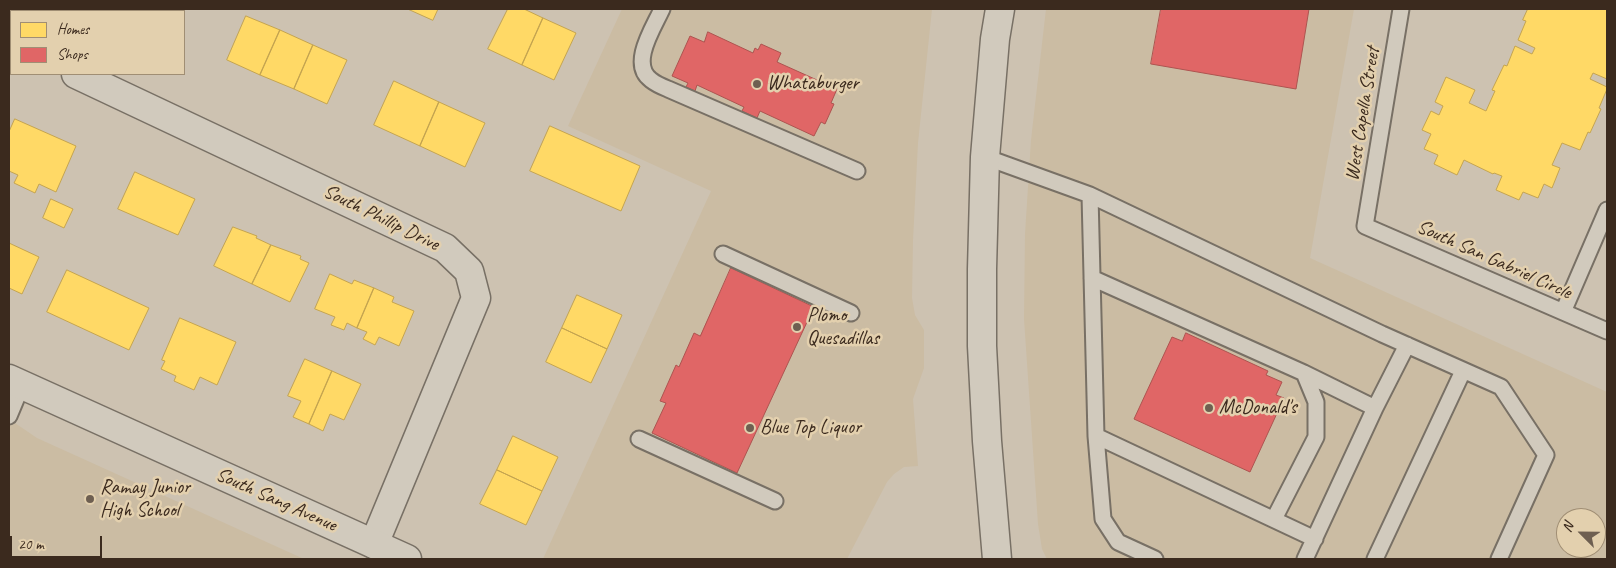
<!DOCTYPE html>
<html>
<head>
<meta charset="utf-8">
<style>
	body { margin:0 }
	#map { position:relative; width:1616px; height:568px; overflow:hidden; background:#cdc2b1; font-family:Caveat,sans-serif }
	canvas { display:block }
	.frame { position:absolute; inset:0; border:10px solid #3b2a1e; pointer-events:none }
	.legend { position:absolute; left:10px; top:10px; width:175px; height:65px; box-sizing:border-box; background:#e3d0ae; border:1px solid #a08e74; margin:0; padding:6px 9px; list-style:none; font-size:15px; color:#3b2a1e }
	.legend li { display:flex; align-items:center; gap:10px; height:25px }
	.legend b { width:25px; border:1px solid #a08e74 }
	.north { position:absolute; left:1556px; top:508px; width:50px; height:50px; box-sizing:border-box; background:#e3d0ae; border:1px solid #a08e74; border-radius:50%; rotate:293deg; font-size:14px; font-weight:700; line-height:20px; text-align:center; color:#3b2a1e }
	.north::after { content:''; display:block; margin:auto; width:18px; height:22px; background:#6e5f51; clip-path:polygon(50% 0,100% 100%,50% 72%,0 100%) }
	.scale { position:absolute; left:10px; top:536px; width:92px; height:22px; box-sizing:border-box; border:2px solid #3b2a1e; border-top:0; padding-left:6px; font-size:15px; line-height:18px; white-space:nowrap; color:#3b2a1e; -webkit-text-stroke:4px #e3d0ae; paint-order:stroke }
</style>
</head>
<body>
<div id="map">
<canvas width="1616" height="568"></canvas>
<div class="frame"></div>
<ul class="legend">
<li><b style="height:14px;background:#ffd966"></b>Homes</li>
<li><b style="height:14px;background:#e06666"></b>Shops</li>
</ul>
<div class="north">N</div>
<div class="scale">20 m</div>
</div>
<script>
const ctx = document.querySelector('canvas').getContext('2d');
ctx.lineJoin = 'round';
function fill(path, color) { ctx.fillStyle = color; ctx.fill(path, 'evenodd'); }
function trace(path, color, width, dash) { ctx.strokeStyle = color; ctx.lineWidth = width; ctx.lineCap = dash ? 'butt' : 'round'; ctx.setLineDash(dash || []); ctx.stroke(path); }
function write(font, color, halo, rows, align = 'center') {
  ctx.font = font + ' Caveat,sans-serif'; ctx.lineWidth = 5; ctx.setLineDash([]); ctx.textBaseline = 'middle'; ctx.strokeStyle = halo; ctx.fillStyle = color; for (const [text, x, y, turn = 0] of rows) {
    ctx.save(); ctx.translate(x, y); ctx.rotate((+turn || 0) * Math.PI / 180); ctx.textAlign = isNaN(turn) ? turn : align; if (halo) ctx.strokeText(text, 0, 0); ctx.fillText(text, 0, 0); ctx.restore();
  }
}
const built = new Path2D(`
	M622,9H932L918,143L913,240L912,298L915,315L924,330V368L913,399L918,466L904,467L894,474L887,482L847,559H543L711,191L568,126Z
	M1046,9H1354L1310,258L1607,392V559H1047L1042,549L1038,524L1024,319L1025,234L1031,140ZM1566,518H1596V548H1566Z
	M9,419L37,438L304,559H9Z`);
const homes = new Path2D(`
	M107,9H127L126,11H113Z
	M127,9H167L166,11H126Z
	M408,9H438L433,20Z
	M508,9H524L543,18L522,65L488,49Z
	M1528,9H1607V79L1593,73L1590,79L1607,87V89L1599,108L1601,109L1590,133L1588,132L1580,150L1562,143L1552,165L1560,168L1552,188L1544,184L1538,198L1523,192L1519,200L1496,190L1502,176L1494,173L1493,174L1464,160L1457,175L1434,164L1438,155L1424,149L1431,134L1422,130L1431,111L1439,115L1443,106L1435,102L1446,77L1475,90L1469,103L1486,111L1495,91L1492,90L1504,65L1507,66L1515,46L1532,54L1535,48L1518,40L1526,21L1523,20Z
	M246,16L280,30L260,75L227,60Z
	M543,18L576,33L554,80L522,65Z
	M280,30L313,45L294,89L260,75Z
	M313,45L347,60L327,104L294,89Z
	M394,81L439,102L420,146L374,125Z
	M439,102L485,123L465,167L420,146Z
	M15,119L76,146L56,192L39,184L35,193L14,183L18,175L9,171V132Z
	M550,126L640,166L621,211L530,171Z
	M135,172L195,199L178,235L118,209Z
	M51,199L73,209L64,228L43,218Z
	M233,227L257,236L256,238L271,245L252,284L214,266Z
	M9,243L39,257L22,294L9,288Z
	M271,245L301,256L300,259L309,263L290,302L252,284Z
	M67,270L149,308L129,350L47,312Z
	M330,274L352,284L354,280L374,288L357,328L347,323L344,330L331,325L335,317L315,309Z
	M374,288L394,297L392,302L414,311L399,346L379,337L375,345L363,339L367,332L357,328Z
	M577,295L622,315L607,349L562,328Z
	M180,318L236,342L217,385L200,377L194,390L174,381L176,376L161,369L165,361L162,360Z
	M562,328L607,349L591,383L546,362Z
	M305,359L332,371L309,424L293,417L301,401L288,396Z
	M332,371L361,384L344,420L330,414L323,431L309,424Z
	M513,436L558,457L542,491L497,470Z
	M497,470L542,491L526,525L480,504Z`);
const shops = new Path2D(`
	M1161,9H1309L1296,89L1151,64Z
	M708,32L753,53L755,48L758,50L761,44L781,53L777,62L837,89L831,103L834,104L825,124L821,122L814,136L760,111L757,118L742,111L744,107L697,85L695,91L686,87L688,83L672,76L690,36L704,42Z
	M731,268L814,307L737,473L652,433L666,403L660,401L676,365L679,367L694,333L700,336Z
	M1186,333L1268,371L1266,375L1282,382L1276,395L1284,398L1250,472L1134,419L1172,337L1182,341Z`);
const service = new Path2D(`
	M662,9C654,27 629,64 651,80C656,84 663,87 668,89L857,171
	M1401,9L1365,226L1607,331
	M985,157L1090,195L1382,334L1501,387L1546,455L1499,559
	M1090,195L1096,436L1103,519L1118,542L1155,559
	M723,254L851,313
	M1092,278L1304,373L1375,408
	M1563,312L1607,210
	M9,416L22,385
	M1096,436L1315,539
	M639,439L775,501
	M1274,519L1316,437V402L1304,373
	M1305,559L1375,408L1407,345
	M1375,559L1463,371`);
const minor = new Path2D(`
	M9,42L11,43
	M76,74L445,248L469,271L476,298L374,544`);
const tertiary = new Path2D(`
	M9,379L407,559`);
const primary = new Path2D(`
	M997,559L987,441L982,346V269L985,157L995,39L1000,9`);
const markers = [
	[757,84,5,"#6e5f51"],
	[797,327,5,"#6e5f51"],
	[1209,408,5,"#6e5f51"],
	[750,428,5,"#6e5f51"],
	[90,499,5,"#6e5f51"]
];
const poiNames = [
	["Whataburger",767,84],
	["Plomo",807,316],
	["Quesadillas",807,339],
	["McDonald's",1219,408],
	["Blue Top Liquor",760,428],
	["Ramay Junior",100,488],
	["High School",100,511]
];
const streetNames = [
	["West Capella Street",1363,114,-81],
	["South Phillip Drive",381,218,26],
	["South San Gabriel Circle",1494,260,24],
	["South Sang Avenue",276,500,24]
];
fill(built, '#cbbca3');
fill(homes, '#ffd966');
trace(homes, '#c4a450', 1);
fill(shops, '#e06666');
trace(shops, '#ae5450', 1);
trace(service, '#787065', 19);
trace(minor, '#787065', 31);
trace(tertiary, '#787065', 31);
trace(primary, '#787065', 31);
trace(service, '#d1cabd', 15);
trace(minor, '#d1cabd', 28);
trace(tertiary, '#d1cabd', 28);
trace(primary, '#d1cabd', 28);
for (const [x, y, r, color] of markers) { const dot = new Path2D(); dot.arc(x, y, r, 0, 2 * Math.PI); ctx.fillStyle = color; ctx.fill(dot); trace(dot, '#e3d0ae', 2); }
write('20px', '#3b2a1e', '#e3d0ae', poiNames, 'left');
write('20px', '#3b2a1e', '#e3d0ae', streetNames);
</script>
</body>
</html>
